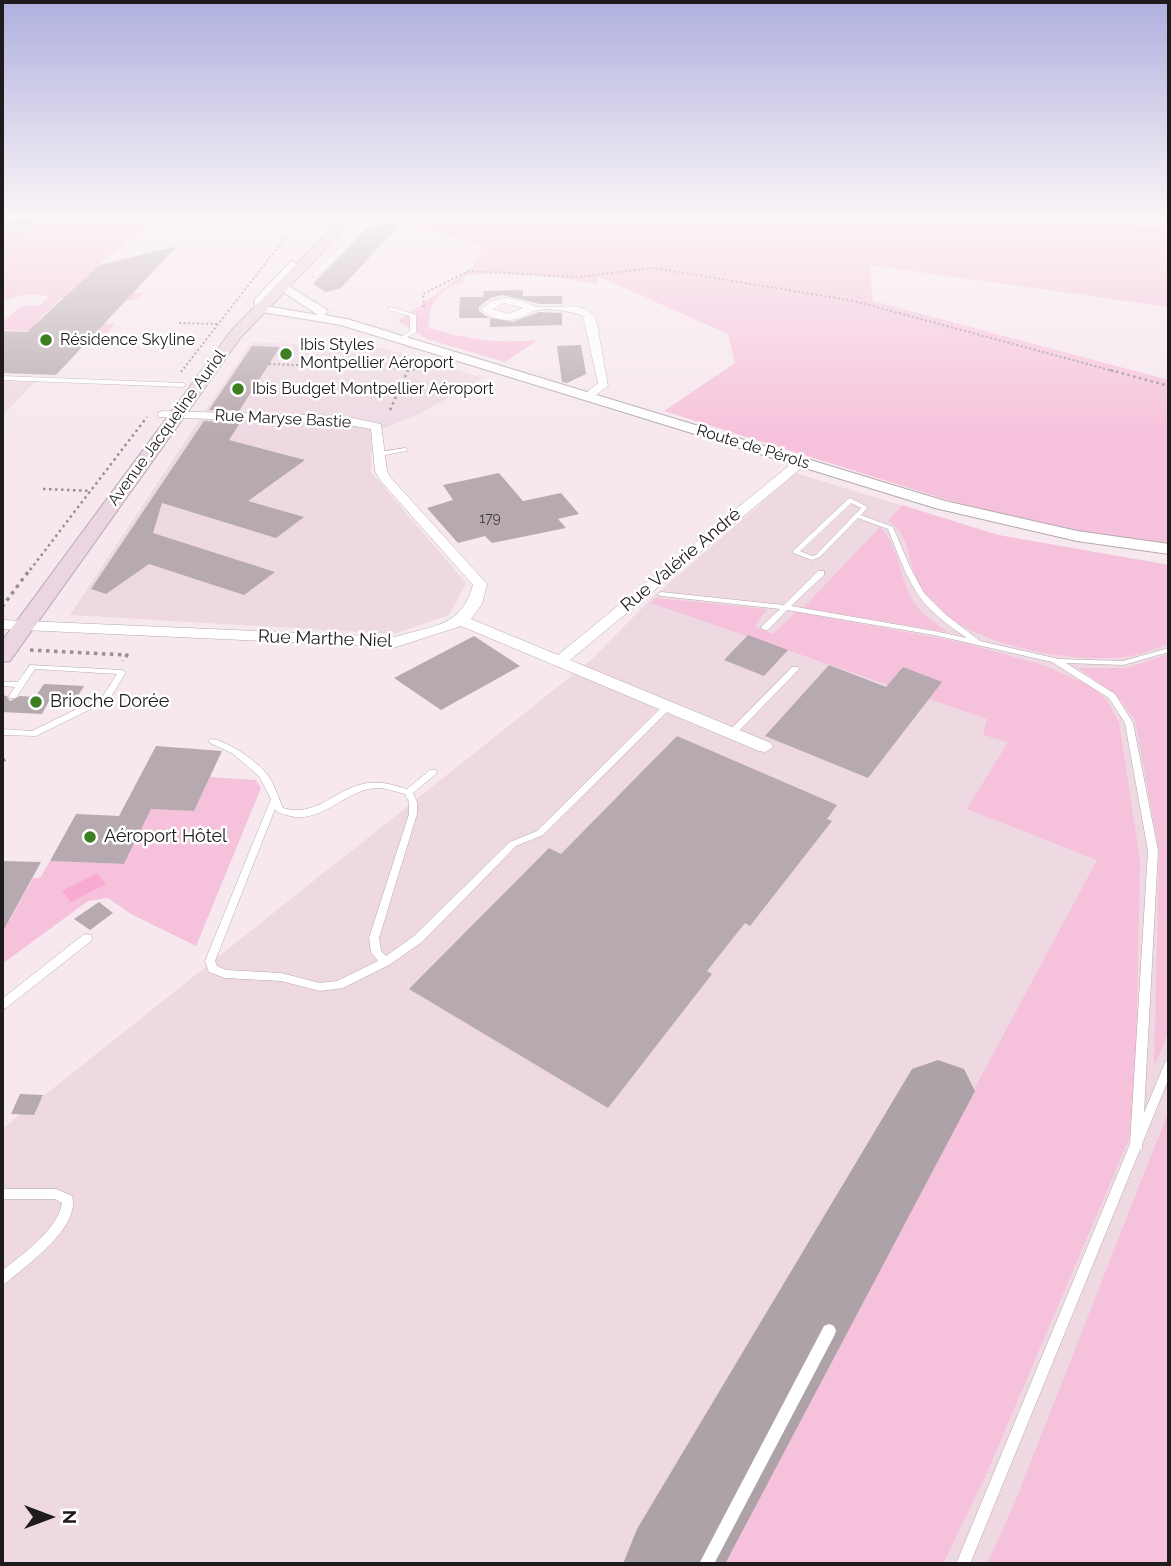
<!DOCTYPE html>
<html>
<head>
<meta charset="utf-8">
<style>
	body { margin:0 }
	#map { position:relative; width:1171px; height:1566px; overflow:hidden; background:#f6e8ee; font-family:Raleway,sans-serif }
	canvas { display:block }
	.frame { position:absolute; inset:0; border:4px solid #1f1a1d; pointer-events:none }
	.north { position:absolute; left:14px; top:1482px; width:70px; height:70px; -webkit-text-stroke:5px #fff; paint-order:stroke; rotate:90deg; font-size:19px; font-weight:700; line-height:28px; text-align:center; color:#1f1a1d }
	.north::after { content:''; display:block; margin:auto; width:24px; height:32px; background:#1f1a1d; clip-path:polygon(50% 0,100% 100%,50% 72%,0 100%) }
</style>
</head>
<body>
<div id="map">
<canvas width="1171" height="1566"></canvas>
<div class="frame"></div>
<div class="north">N</div>
</div>
<script>
const ctx = document.querySelector('canvas').getContext('2d');
ctx.lineJoin = 'round';
function fill(path, color) { ctx.fillStyle = color; ctx.fill(path, 'evenodd'); }
function trace(path, color, width, dash) { ctx.strokeStyle = color; ctx.lineWidth = width; ctx.lineCap = dash ? 'butt' : 'round'; ctx.setLineDash(dash || []); ctx.stroke(path); }
function write(font, color, halo, rows, align = 'center') {
  ctx.font = font + ' Raleway,sans-serif'; ctx.lineWidth = 5; ctx.setLineDash([]); ctx.textBaseline = 'middle'; ctx.strokeStyle = halo; ctx.fillStyle = color; for (const [text, x, y, turn = 0] of rows) {
    ctx.save(); ctx.translate(x, y); ctx.rotate((+turn || 0) * Math.PI / 180); ctx.textAlign = isNaN(turn) ? turn : align; if (halo) ctx.strokeText(text, 0, 0); ctx.fillText(text, 0, 0); ctx.restore();
  }
}
const built = new Path2D(`
	M251,342L384,348L483,378L415,416L372,433L371,472L466,583L449,615L394,634L70,615Z
	M2,381L35,382L2,416Z
	M796,473L998,535L1169,565V1564H2V1129L590,661L651,599Z`);
const green = new Path2D(`
	M103,216H182L157,219L101,262L72,290L143,293L137,300L61,298L37,321L115,324L106,334L2,330V323L21,306H39L49,296L28,294L2,301V236Z
	M404,216H1114L1135,226H1169V307L869,265L873,301L1169,380V545L1052,527L944,499L664,411L735,363L728,334L597,276L598,284C554,277 508,269 464,276L463,282C439,289 428,302 429,328C466,339 499,344 538,340L505,362L427,339L398,321L473,267L484,246L395,219Z
	M902,505L998,535L1169,565V644C1155,649 1138,656 1123,657C1065,663 963,644 924,596C907,575 914,535 888,521Z
	M880,527C898,544 900,576 911,598C919,613 935,622 947,632L803,608Z
	M656,598L767,609L755,626L773,634L796,612L961,642L1046,666L1093,687L1108,702L1119,722L1140,860L1135,1125L986,1475L943,1564H720L1097,860L967,809L1008,742L983,735L987,719L651,603Z
	M1169,654V1031L1154,1067L1159,851L1135,720L1116,695L1078,668H1127Z
	M210,777L256,780L261,788L196,946L131,914L108,898L88,901L2,964V921H9L33,878H40L50,861L124,864L146,819L138,808L194,811Z
	M1169,1110V1564H987L1015,1502Z`);
const water = new Path2D(`
	M97,873L106,884L71,902L62,891Z`);
const taxiway = new Path2D(`
	M938,1060L964,1069L975,1091L725,1564H623L637,1529L912,1069Z`);
const building = new Path2D(`
	M408,216L341,288L326,292L313,284L368,227Z
	M177,246L56,375L2,373V331L27,332L99,265Z
	M523,290V296H562V304H540L503,295L490,298L479,307V311L489,318H459L460,297H483L484,291Z
	M539,312L562,313V325L490,327V318L513,322Z
	M581,345L586,374L567,383L562,382L557,346Z
	M252,346L280,347L239,411L209,410Z
	M204,421L240,423L229,440L305,460L248,501L304,517L276,538L162,503L153,533L275,572L244,595L149,564L106,594L91,589Z
	M499,473L523,501L561,493L579,514L558,519L566,528L492,543L485,536L458,543L427,508L453,500L443,485Z
	M748,635L788,650L764,676L724,660Z
	M474,636L520,666L441,710L394,678Z
	M829,665L886,687L903,667L942,682L868,778L765,736Z
	M44,684L84,686L74,702L49,701L42,714L2,712V695L7,696L10,701L20,696L35,697Z
	M677,736L837,805L827,819L832,821L750,926L745,923L707,971L712,974L608,1108L409,989L549,848L561,854Z
	M156,746L222,751L194,811L151,809L124,864L50,861L76,814L119,816Z
	M2,861L41,862L2,933Z
	M99,902L113,913L90,930L74,919Z
	M20,1094L43,1095L34,1115L11,1114Z`);
const pathFar2 = new Path2D(`
	M424,307L423,294L468,271L578,277L654,268L854,301L1117,372
	M179,323L218,324
	M269,364L425,370
	M181,372L302,216
	M408,372L409,369`);
const pathFar1 = new Path2D(`
	M1110,370L1169,386
	M403,383L412,384
	M390,410L408,370
	M43,489L91,491
	M30,570L147,417`);
const path = new Path2D(`
	M2,607L31,568
	M30,650L127,655L123,661
	M2,761L5,759`);
const service = new Path2D(`
	M357,216H378L363,218L366,226L317,277H313V275L362,225L359,219H349L347,218Z
	M391,307L416,315V332L401,341L396,340L410,331V316L389,310V308Z
	M2,376L183,383L186,385L183,387L2,380Z
	M405,448L407,449V451L380,456L377,454L380,452Z
	M850,498L868,507L861,515L893,527L910,567L924,593L945,614L980,641L1059,659L1123,661L1169,648V652L1123,665L1066,663L1115,694L1133,723L1158,851L1144,1113L1164,1065L1165,1062L1169,1060V1078L1142,1144V1148L1139,1152L970,1564H956L1130,1144L1148,851L1125,723L1109,698L1052,662L934,635L787,610L768,630H765L761,628L762,626L780,609L661,596L657,594L661,592L784,605L818,571H824V575L791,606L934,631L967,638C953,629 940,619 928,607C908,585 899,556 888,529L858,518L820,557L812,560L793,553V551L848,499ZM851,503L861,508L816,555L812,556L800,551Z
	M30,665L122,670L126,672L109,700L36,736L2,735V729L32,731L103,696L117,674L35,669L16,698H10L9,696L15,687L2,686V682H18Z
	M792,667H798L799,669L735,735H729L728,733L729,731Z
	M667,704L670,705L671,707L670,709L543,835L516,846L422,942L389,965L343,988L320,991L281,981L225,978L209,972L205,961L271,799L259,776L232,753L210,743L209,741L210,739C225,739 257,761 266,773C274,782 278,797 283,808C318,818 336,787 368,783C381,781 394,785 407,789L430,770H436L437,772L436,774L413,793L417,802V814L379,938L381,951L386,956L414,936L510,842L537,831L664,705ZM382,788L405,794L409,802V814L369,938L371,952L378,961L337,981L320,983L281,973L226,970L217,966L215,961L275,809L277,812C286,815 294,818 304,817C333,813 352,786 382,788Z
	M87,934L91,935L92,938L91,941L6,1008L2,1009V999L83,935Z
	M2,1189H56L72,1196C81,1227 27,1265 6,1283L2,1285V1271C22,1254 58,1230 62,1203L55,1199H2Z
	M829,1324L834,1326L836,1331L834,1336L714,1564H699L824,1326Z`);
const minor = new Path2D(`
	M504,298C515,298 522,301 531,305C553,313 579,296 596,319L608,386L591,399L581,397L598,383L583,316C570,311 547,307 533,311C529,312 527,315 523,317C509,323 492,320 481,309L491,301ZM504,303L523,308L508,314L492,309Z
	M162,411L343,416L381,424L387,471L391,478L487,584L482,604L471,619L558,655L797,459H805V465L570,660L771,743L773,747L765,752L759,751L461,626L396,647L2,629V620L395,637C433,625 461,628 473,585L380,480L375,471L371,429L343,424L158,417V413Z`);
const tertiary = new Path2D(`
	M291,261L297,264L286,278L292,281L290,287L326,309L328,312L324,315L347,319L945,501L1077,531L1169,544V554L1077,541L935,508L341,325L256,311L254,300ZM279,286L280,290L318,315L265,306Z`);
const secondary = new Path2D(`
	M64,216H89L2,236V228Z
	M344,216H357L241,337L10,661L2,662V641L231,331Z`);
const trunk = new Path2D(`
	M33,216H59L2,231V223Z`);
const markers = [
	[46,340,7,"#3c7e20"],
	[286,354,7,"#3c7e20"],
	[238,389,7,"#3c7e20"],
	[36,702,7,"#3c7e20"],
	[90,837,7,"#3c7e20"]
];
const numberNames = [
	["179",490,519]
];
const farPoinames = [
	["Résidence Skyline",60,340],
	["Ibis Styles",300,345],
	["Montpellier Aéroport",300,363],
	["Ibis Budget Montpellier Aéroport",252,389]
];
const farStreetnames = [
	["Rue Maryse Bastie",283,419,3],
	["Avenue Jacqueline Auriol",167,428,-54],
	["Route de Pérols",753,447,17]
];
const streetNames = [
	["Rue Valérie André",681,560,-40],
	["Rue Marthe Niel",325,639,2]
];
const poiNames = [
	["Brioche Dorée",50,702],
	["Aéroport Hôtel",104,837]
];
fill(built, '#eed9e3');
fill(green, '#f6c2db');
fill(water, '#faa9d2');
fill(taxiway, '#ada2a7');
fill(building, '#b6a9af');
trace(service, '#b5a9af', 1);
trace(minor, '#b5a9af', 1);
trace(tertiary, '#b5a9af', 2);
trace(secondary, '#b5a9af', 2);
trace(trunk, '#cecdcd', 2);
trace(pathFar2, '#998f93', 2, [2, 2.5]);
trace(pathFar1, '#998f93', 2.5, [2.5, 3.5]);
trace(path, '#998f93', 3.5, [3.5, 4.5]);
fill(service, '#fff');
fill(minor, '#fff');
fill(tertiary, '#fff');
fill(secondary, '#ead5e0');
fill(trunk, '#c78eac');
const sky = ctx.createLinearGradient(0, 0, 0, 435);
sky.addColorStop(0, '#afb0df');
sky.addColorStop(0.5, '#fbf5f7');
sky.addColorStop(1, '#fbf5f700');
ctx.fillStyle = sky;
ctx.fillRect(0, 0, 1171, 435);
for (const [x, y, r, color] of markers) { const dot = new Path2D(); dot.arc(x, y, r, 0, 2 * Math.PI); ctx.fillStyle = color; ctx.fill(dot); trace(dot, '#fff', 2.5); }
write('14px', '#453e42', null, numberNames);
write('16px', '#1f1a1d', '#fff', farPoinames, 'left');
write('16px', '#1f1a1d', '#fff', farStreetnames);
write('18px', '#1f1a1d', '#fff', streetNames);
write('18px', '#1f1a1d', '#fff', poiNames, 'left');
</script>
</body>
</html>
